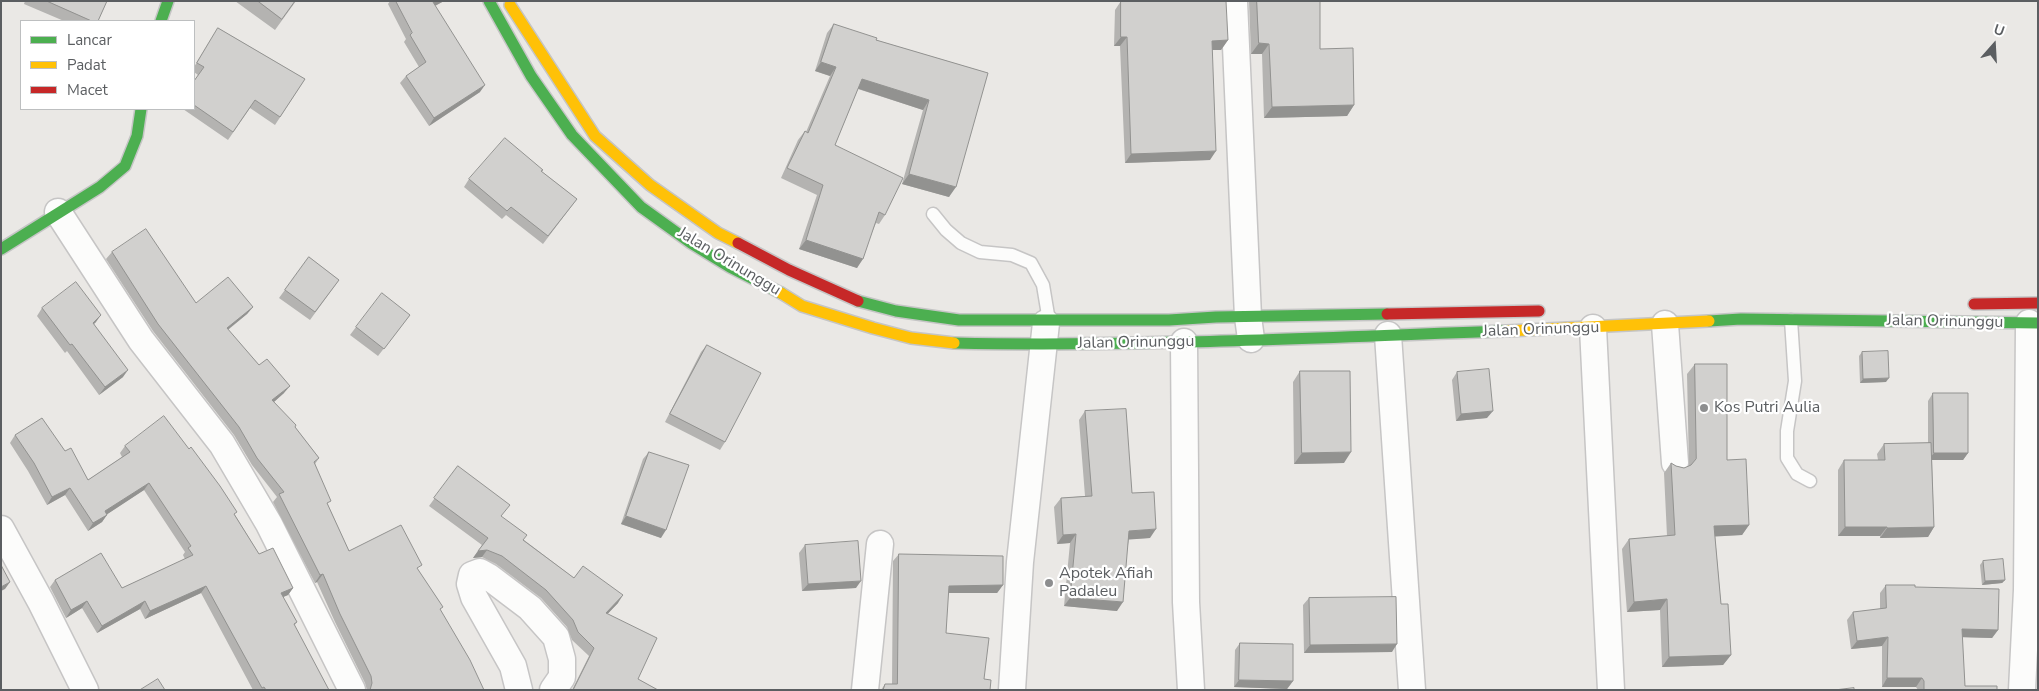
<!DOCTYPE html>
<html>
<head>
<meta charset="utf-8">
<style>
	body { margin:0 }
	#map { position:relative; width:2039px; height:691px; overflow:hidden; background:#eae8e5; font-family:"Nunito Sans",sans-serif }
	canvas { display:block }
	.frame { position:absolute; inset:0; border:2px solid #5b5e61; pointer-events:none }
	.legend { position:absolute; left:20px; top:20px; width:175px; height:90px; box-sizing:border-box; background:#fff; border:1px solid #bdbfc0; margin:0; padding:6px 9px; list-style:none; font-size:15px; color:#5b5e61 }
	.legend li { display:flex; align-items:center; gap:10px; height:25px }
	.legend b { width:25px; border:1px solid #bdbfc0 }
	.north { position:absolute; left:1969px; top:20px; width:50px; height:50px; -webkit-text-stroke:4px #fff; paint-order:stroke; rotate:19deg; font-size:14px; font-weight:700; line-height:20px; text-align:center; color:#5b5e61 }
	.north::after { content:''; display:block; margin:auto; width:18px; height:22px; background:#5b5e61; clip-path:polygon(50% 0,100% 100%,50% 72%,0 100%) }
</style>
</head>
<body>
<div id="map">
<canvas width="2039" height="691"></canvas>
<div class="frame"></div>
<ul class="legend">
<li><b style="height:6px;background:#4caf50"></b>Lancar</li>
<li><b style="height:6px;background:#ffc107"></b>Padat</li>
<li><b style="height:6px;background:#c62828"></b>Macet</li>
</ul>
<div class="north">U</div>
</div>
<script>
const ctx = document.querySelector('canvas').getContext('2d');
ctx.lineJoin = 'round';
function trace(path, color, width, dash) { ctx.strokeStyle = color; ctx.lineWidth = width; ctx.lineCap = dash ? 'butt' : 'round'; ctx.setLineDash(dash || []); ctx.stroke(path); }
function fill(path, color) { ctx.fillStyle = color; ctx.fill(path, 'evenodd'); }
function write(font, color, halo, rows, align = 'center') {
  ctx.font = font + ' "Nunito Sans",sans-serif'; ctx.lineWidth = 4.5; ctx.setLineDash([]); ctx.textBaseline = 'middle'; ctx.strokeStyle = halo; ctx.fillStyle = color; for (const [text, x, y, turn = 0] of rows) {
    ctx.save(); ctx.translate(x, y); ctx.rotate((+turn || 0) * Math.PI / 180); ctx.textAlign = isNaN(turn) ? turn : align; if (halo) ctx.strokeText(text, 0, 0); ctx.fillText(text, 0, 0); ctx.restore();
  }
}
const lane = new Path2D(`
	M933,214L946,230L961,243L980,252L1012,255L1031,263L1043,285L1049,321
	M1791,320L1795,381L1787,431V458L1797,474L1810,481`);
const street = new Path2D(`
	M1234,1L1248,317L1251,339
	M58,212L141,340L222,444L269,524L352,690
	M1665,324L1675,463
	M1593,328L1611,690
	M1388,335L1412,690
	M1184,342L1186,602L1191,690
	M1,529L41,602L85,690
	M519,690L513,666L474,597L470,584L472,575L480,572L489,577L530,608L556,637L562,659V677L553,690
	M865,690L880,544
	M1012,690L1020,562L1046,323
	M2022,690L2027,590L2029,323`);
const fast = new Path2D(`
	M489,1L531,76L572,135L641,207L691,243L730,267L781,293
	M161,21L168,1
	M1,249L100,187L125,166L137,136L141,109
	M858,301L896,311L959,320H1169L1216,317L1387,314
	M1709,321L1741,319L2038,323
	M954,343C1139,347 1323,337 1507,331`);
const slow = new Path2D(`
	M510,5L595,136L650,185L718,233L738,243
	M781,293L802,306L873,328L911,338L954,343
	M1507,331L1709,321`);
const jam = new Path2D(`
	M738,243L789,270L858,301
	M1974,304L2038,303
	M1387,314L1539,311`);
const wall = new Path2D(`
	M25,1H107L98,21H64L24,4Z
	M235,1H296L275,30Z
	M390,1H444L435,6L480,92L429,126L400,83L406,76L419,67L404,42L406,39L388,4Z
	M1121,1L1228,40L1221,50H1212L1210,160L1125,163L1120,46H1114L1115,10Z
	M1249,1H1320V49L1354,105L1347,116L1264,118L1262,54H1251Z
	M834,24L876,40L988,73L949,197L902,184L923,110L858,89L835,145L885,215L879,224L876,223L857,268L799,249L817,195L781,178L798,140L805,131L806,132L830,76L815,71L827,33Z
	M218,28L305,79L275,125L250,108L228,140L183,109H194V81L198,75L194,72V67Z
	M541,171L577,199L543,244L506,215L502,219L464,187L469,179Z
	M112,252L196,303L253,307L247,314L228,330L284,393L274,402L295,427L319,458L315,464L328,505L349,551L418,570L484,690H367L365,683L335,622L317,582L315,583L273,502L277,497L252,465L234,435L153,331L106,259Z
	M309,257L339,280L310,320L279,298Z
	M42,308L96,322L94,324L123,377L99,395L67,351L65,353L37,316Z
	M410,315L378,356L350,335L356,327Z
	M707,345L725,442L720,450L665,422L701,352Z
	M1862,352L1886,382L1860,383L1859,356Z
	M1695,364L1749,525L1742,535L1715,536L1721,604L1731,655L1723,665L1662,667L1660,610L1627,612L1622,549L1629,539L1667,536L1664,473L1671,463L1676,466L1684,468L1689,466L1687,374Z
	M1300,371L1344,463L1294,464L1293,382Z
	M1457,372L1487,418L1456,421L1452,380Z
	M1933,393L1968,453L1963,460H1932L1934,527L1928,537L1880,538V536H1838V470L1844,460H1878L1877,454L1884,444L1928,443V401Z
	M1085,411L1132,493L1150,538L1129,539L1117,611L1064,606L1070,543L1057,544L1054,507L1061,498L1085,496L1079,420Z
	M15,435L65,451L88,480L122,457L120,453L125,446L235,515L259,554L293,588L288,595L283,597L297,622L294,626L329,690H253L201,593L145,619L140,609L97,633L82,608L66,618L50,587L55,580L122,588L185,559L183,555L185,552L144,490L107,514L102,522L88,531L65,495L47,505L28,471L10,443Z
	M649,452L661,538L621,524L643,459Z
	M458,466L502,517L524,540L574,578L618,603L607,614L638,679L658,690H572L589,656L572,640L567,627L541,598L496,564L482,557L473,558L482,545L429,506Z
	M805,545L856,588L802,591L799,553Z
	M899,554L1003,585L997,593H948L946,633L984,679L990,690H881L885,684H892L893,561Z
	M1983,561L2005,580L2002,583L1982,585L1980,565Z
	M1886,585L1915,587L1998,630L1992,638L1962,637L1965,686L1997,690H1918L1916,687H1882V646L1851,649L1847,620L1853,612L1880,609V593Z
	M1309,598L1392,652L1304,653L1303,605Z
	M1240,643L1293,681L1287,689L1234,687L1235,650Z`);
const shadedWall = new Path2D(`
	M434,1H444L427,10L433,2Z
	M1121,37H1127L1120,46H1114Z
	M1228,40L1221,50H1205L1212,41Z
	M1259,43L1269,44L1262,54H1251Z
	M821,62L836,67L830,76L815,71Z
	M862,79L929,100L923,110L856,88Z
	M485,85L480,92L429,126L434,118Z
	M1354,105L1347,116L1264,118L1272,107Z
	M1216,151L1210,160L1125,163L1131,154Z
	M909,174L956,187L949,197L902,184Z
	M806,240L863,259L857,268L799,249Z
	M253,307L247,314L221,335L227,328Z
	M101,315L96,322L87,330L93,323Z
	M128,370L123,377L99,395L105,387Z
	M1889,378L1886,382L1860,383L1863,379Z
	M290,386L284,393L267,408L272,400Z
	M1493,411L1487,418L1456,421L1461,414Z
	M1351,452L1344,463L1294,464L1302,453Z
	M1934,453H1968L1963,460H1928Z
	M149,483L144,490L100,519L105,511Z
	M70,488L65,495L47,505L52,497Z
	M107,515L102,522L88,531L93,523Z
	M626,516L666,530L661,538L621,524Z
	M1749,525L1742,535L1707,537L1714,526Z
	M1845,527H1887L1880,536H1838Z
	M1934,527L1928,537L1880,538L1887,528Z
	M1156,529L1150,538L1123,540L1129,531Z
	M1076,534L1070,543L1057,544L1063,535Z
	M487,550L482,557L473,558L478,551Z
	M323,574L317,582L315,583L320,575Z
	M2005,580L2002,583L1982,585L1985,581Z
	M861,581L856,588L802,591L808,584Z
	M10,582L5,589L1,591V587Z
	M1003,585L997,593H944L949,586Z
	M206,586L201,593L145,619L150,611Z
	M293,588L288,595L276,600L281,593Z
	M623,595L618,603L601,621L606,613Z
	M1070,598L1123,602L1117,611L1064,606Z
	M1667,599L1660,610L1627,612L1634,602Z
	M87,601L82,608L66,618L71,610Z
	M145,601L140,609L97,633L102,626Z
	M1962,629L1998,630L1992,638L1956,637Z
	M1888,637L1882,646L1851,649L1857,641Z
	M1397,644L1392,652L1304,653L1310,645Z
	M1731,655L1723,665L1662,667L1669,657Z
	M1887,678H1922L1916,687H1882Z
	M1239,680L1293,681L1287,689L1234,687Z`);
const building = new Path2D(`
	M47,1H107L98,21H92Z
	M258,1H295L282,19Z
	M396,1H434L433,2L485,85L434,118L406,76L426,62L410,35L412,33Z
	M1121,1H1226L1228,40L1212,41L1216,151L1131,154L1127,37H1121Z
	M1257,1H1320V49L1353,48L1354,105L1272,107L1269,44L1259,43Z
	M834,24L877,38L876,40L988,73L956,187L909,174L929,100L862,79L835,145L903,178L885,215L879,212L863,259L806,240L823,185L787,168L805,131L808,133L836,67L821,62Z
	M218,28L305,79L280,117L255,100L233,132L194,105V81L204,67L197,63Z
	M505,138L543,170L541,171L577,199L548,236L511,207L507,211L469,179Z
	M146,229L196,303L228,277L253,307L227,328L259,365L267,359L290,386L272,400L296,425L295,427L319,458L314,462L331,501L327,503L349,551L401,525L422,565L417,568L443,607L440,609L470,660L484,690H370L372,683L371,676L340,614L323,574L320,575L279,494L284,492L257,458L239,427L158,324L112,252Z
	M309,257L339,280L315,312L285,290Z
	M76,282L101,315L93,323L128,370L105,387L72,344L70,345L42,308Z
	M382,293L410,315L384,349L356,327Z
	M707,345L761,373L725,442L670,414Z
	M1888,351L1889,378L1863,379L1862,352Z
	M1695,364H1727V460L1746,459L1749,525L1714,526L1721,604H1728L1731,655L1669,657L1667,599L1634,602L1629,539L1675,535L1671,463L1676,466L1684,468L1691,465L1696,459Z
	M1489,369L1493,411L1461,414L1457,372Z
	M1300,371H1350L1351,452L1302,453Z
	M1933,393H1968V453H1934Z
	M1126,409L1132,493L1154,492L1156,529L1129,531L1123,602L1070,598L1076,534L1063,535L1061,498L1092,496L1085,411Z
	M164,416L189,449L191,447L220,486L237,512L234,514L259,554L273,548L293,588L281,593L297,622L294,624L329,690H266L264,687L262,688L206,586L150,611L145,601L102,626L87,601L71,610L55,580L101,553L122,588L193,555L188,548L191,546L149,483L105,511L107,515L93,523L70,488L52,497L34,463L15,435L42,418L65,451L71,448L88,480L130,452L125,446Z
	M1931,443L1934,527L1887,528V527H1845L1844,460H1885L1884,444Z
	M649,452L689,465L666,530L626,516Z
	M458,466L510,505L501,516L527,535L523,540L574,578L583,566L623,595L606,613L657,638L638,679L658,690H573L594,648L578,632L573,620L546,590L502,556L487,550L478,551L488,538L434,498Z
	M858,541L861,581L808,584L805,545Z
	M899,554L1003,556V585L949,586L946,633L989,638L984,679L991,680L990,690H883L885,684H897Z
	M2003,559L2005,580L1985,581L1983,561Z
	M1,565L10,582L1,587Z
	M1886,585H1915V587L1999,589L1998,630L1962,629L1965,686H1997V690H1924V681L1922,678H1887L1888,637L1857,641L1853,612L1886,608Z
	M1396,597L1397,644L1310,645L1309,598Z
	M1240,643L1293,644V681L1239,680Z
	M158,679L165,690H140Z
	M1854,688V690H1835Z`);
const markers = [
	[1704,408,5,"#8d8e8f"],
	[1049,583,5,"#8d8e8f"]
];
const streetNames = [
	["Jalan Orinunggu",729,262,31],
	["Jalan Orinunggu",1945,322,1],
	["Jalan Orinunggu",1541,330,-2],
	["Jalan Orinunggu",1136,343,-1]
];
const poiNames = [
	["Kos Putri Aulia",1714,408],
	["Apotek Afiah",1059,574],
	["Padaleu",1059,592]
];
trace(lane, '#c6c5c5', 15);
trace(street, '#c6c5c5', 29);
trace(fast, '#c5c5c5', 14);
trace(slow, '#c5c5c5', 14);
trace(jam, '#c5c5c5', 14);
trace(lane, '#fcfcfb', 12);
trace(street, '#fcfcfb', 26);
trace(fast, '#4caf50', 11);
trace(slow, '#ffc107', 11);
trace(jam, '#c62828', 11);
fill(wall, '#b4b3b1');
fill(shadedWall, '#929290');
fill(building, '#d1d0ce');
trace(building, '#929290', 1);
for (const [x, y, r, color] of markers) { const dot = new Path2D(); dot.arc(x, y, r, 0, 2 * Math.PI); ctx.fillStyle = color; ctx.fill(dot); trace(dot, '#fff', 2); }
write('16px', '#5b5e61', '#fff', streetNames);
write('16px', '#5b5e61', '#fff', poiNames, 'left');
</script>
</body>
</html>
